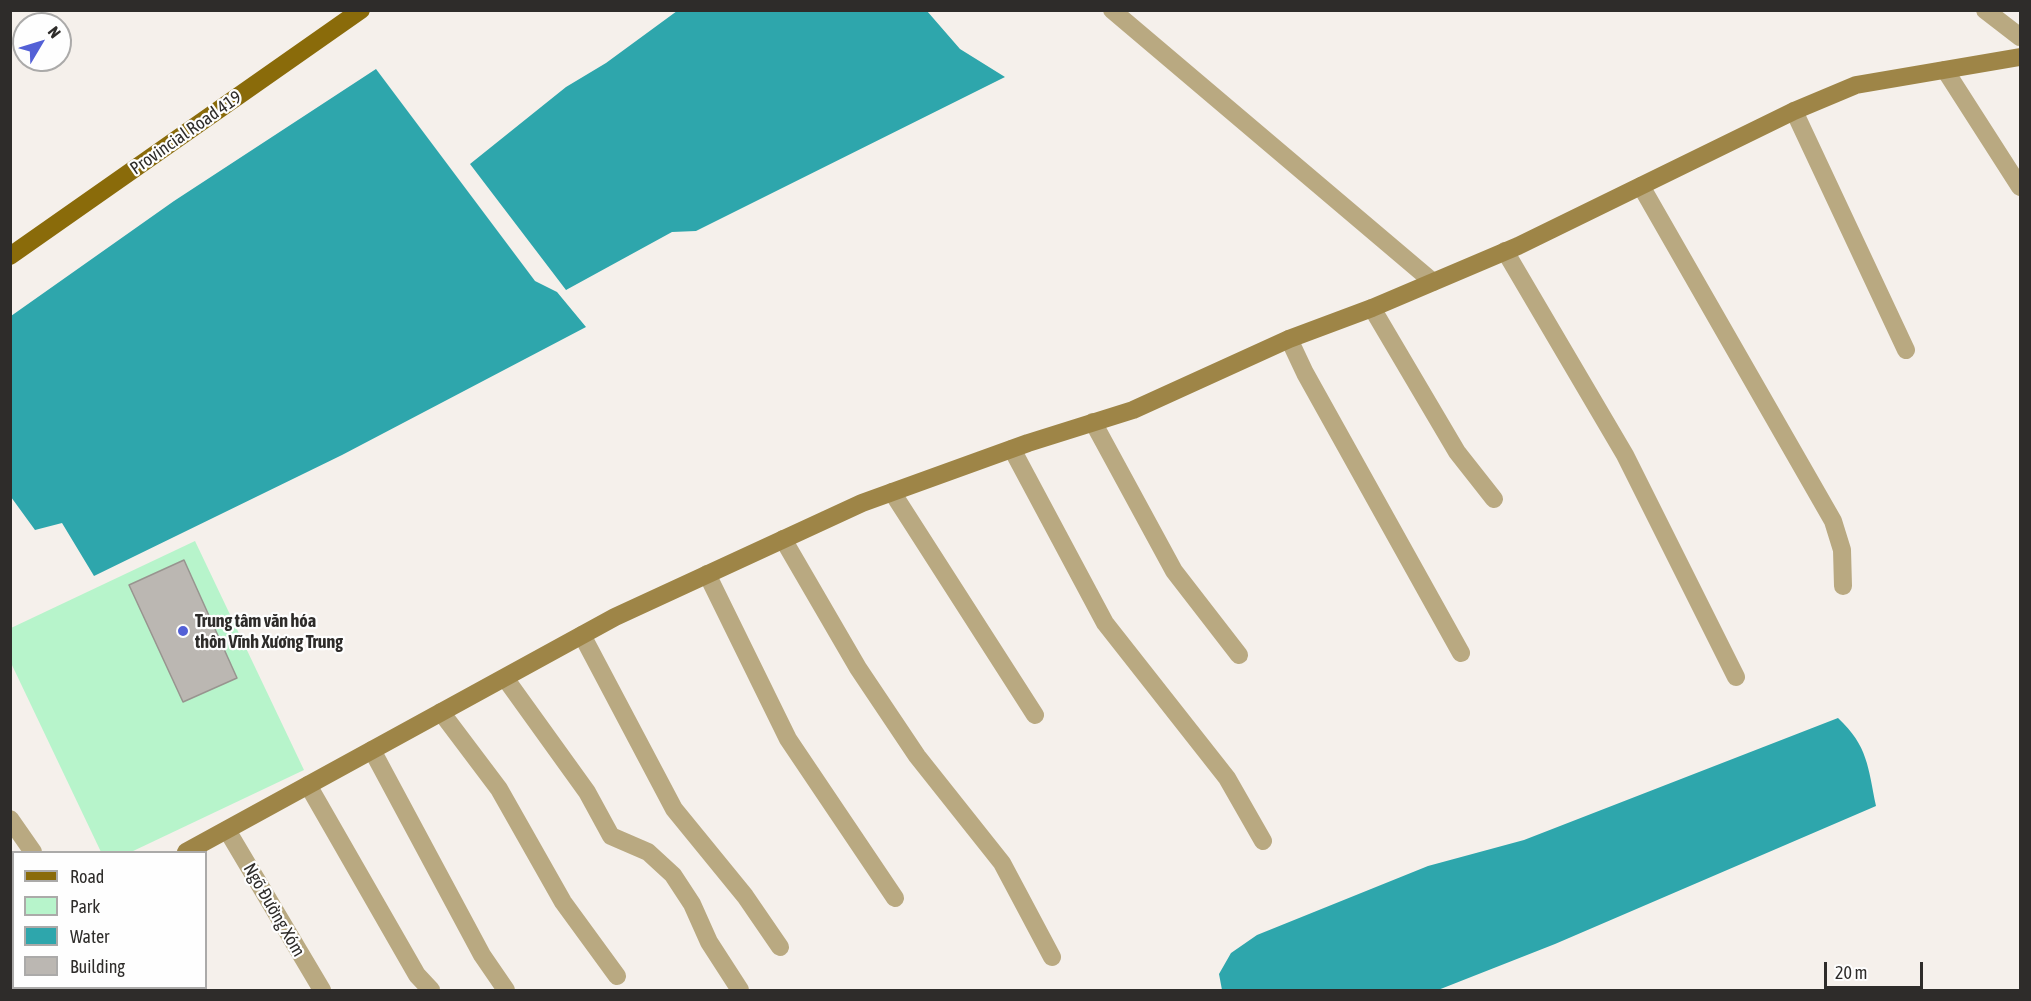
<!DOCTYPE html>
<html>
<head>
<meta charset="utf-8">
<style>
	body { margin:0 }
	#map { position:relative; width:2031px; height:1001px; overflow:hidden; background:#f5f0eb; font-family:"Asap Condensed",sans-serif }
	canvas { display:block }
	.frame { position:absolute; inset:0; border:12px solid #2e2c2a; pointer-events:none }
	.legend { position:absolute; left:12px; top:851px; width:195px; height:138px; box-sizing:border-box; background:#fefefe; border:2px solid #abaaa9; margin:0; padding:8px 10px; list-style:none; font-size:18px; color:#2e2c2a }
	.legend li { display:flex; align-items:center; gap:12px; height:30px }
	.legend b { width:30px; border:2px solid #abaaa9 }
	.north { position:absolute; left:12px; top:12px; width:60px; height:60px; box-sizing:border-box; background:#fefefe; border:2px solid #abaaa9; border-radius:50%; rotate:52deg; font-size:16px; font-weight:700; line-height:24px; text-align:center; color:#2e2c2a }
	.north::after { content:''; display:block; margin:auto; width:21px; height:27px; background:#5360d6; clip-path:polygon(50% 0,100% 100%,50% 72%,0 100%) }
	.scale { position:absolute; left:1824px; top:962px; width:99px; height:27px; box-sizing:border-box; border:3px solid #2e2c2a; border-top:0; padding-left:8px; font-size:18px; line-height:21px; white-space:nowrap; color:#2e2c2a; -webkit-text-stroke:4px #fefefe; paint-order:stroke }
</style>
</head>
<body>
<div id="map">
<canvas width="2031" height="1001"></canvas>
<div class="frame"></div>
<ul class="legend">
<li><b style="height:8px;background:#8a6b0a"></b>Road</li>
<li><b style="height:16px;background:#b7f4cb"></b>Park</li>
<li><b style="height:16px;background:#2ea6ac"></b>Water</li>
<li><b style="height:16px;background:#bbb7b2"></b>Building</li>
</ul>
<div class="north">N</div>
<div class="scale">20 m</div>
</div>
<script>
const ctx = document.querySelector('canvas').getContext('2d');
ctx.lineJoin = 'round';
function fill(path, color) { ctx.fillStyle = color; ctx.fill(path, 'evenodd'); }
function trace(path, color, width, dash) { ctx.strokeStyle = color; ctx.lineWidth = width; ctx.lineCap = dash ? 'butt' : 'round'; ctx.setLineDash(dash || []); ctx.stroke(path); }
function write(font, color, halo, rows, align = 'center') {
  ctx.font = font + ' "Asap Condensed",sans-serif'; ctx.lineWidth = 4.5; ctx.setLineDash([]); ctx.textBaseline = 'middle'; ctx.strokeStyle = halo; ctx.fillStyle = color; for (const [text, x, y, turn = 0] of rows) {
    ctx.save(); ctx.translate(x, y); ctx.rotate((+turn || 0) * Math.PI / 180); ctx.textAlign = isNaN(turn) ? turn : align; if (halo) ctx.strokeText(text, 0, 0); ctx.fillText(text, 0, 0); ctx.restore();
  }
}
const green = new Path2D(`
	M195,541L304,770L131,852H101L11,663V628Z`);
const water = new Path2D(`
	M677,11H927L960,49L1005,77L696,231L672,232L566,290L470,164L566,87L606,63Z
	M376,69L535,281L557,292L586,327L342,455L94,576L62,523L35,530L11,497V316L174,201Z
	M1838,718C1868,746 1868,767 1876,806L1555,944L1438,990H1222L1219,974L1231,953L1257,935L1428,866L1524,840Z`);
const building = new Path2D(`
	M184,560L237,678L183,702L129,585Z`);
const lane = new Path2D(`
	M1945,70L2020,187
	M1794,111L1906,350
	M1372,308L1457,452L1494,499
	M892,492L1035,715
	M707,574L788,739L895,898
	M582,635L674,809L745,896L780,947
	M505,678L587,792L611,836L648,852L673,875L692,904L709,942L740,990
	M441,712L499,789L563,902L617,976
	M308,785L417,975L431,990
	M227,830L322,990
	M10,989L12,990`);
const street = new Path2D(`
	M1112,10L1433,282
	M1985,10L2020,37
	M1641,186L1833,521L1842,550L1843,586
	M1505,251L1625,455L1736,677
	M1289,339L1305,373L1461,653
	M1093,422L1174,571L1239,655
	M1012,449L1105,623L1227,778L1263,841
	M783,539L858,668L917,756L1002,863L1052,957
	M372,750L482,955L506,990
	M10,819L33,852`);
const secondary = new Path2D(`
	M186,852L615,617L862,503L1028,443L1133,410L1289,339L1372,308L1518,246L1794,111L1856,85L2020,57
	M10,944L14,943`);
const primary = new Path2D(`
	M10,256L361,10`);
const markers = [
	[183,631,6,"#5360d6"]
];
const streetNames = [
	["Provincial Road 419",186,133,-35],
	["Ngõ Đường Xóm",274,910,60]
];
const poiNames = [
	["Trung tâm văn hóa",195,621],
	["thôn Vĩnh Xương Trung",195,642]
];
fill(green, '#b7f4cb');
fill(water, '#2ea6ac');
fill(building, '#bbb7b2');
trace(building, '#98948f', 1.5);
trace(lane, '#b9a981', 18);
trace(street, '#b9a981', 18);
trace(secondary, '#9e8547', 18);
trace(primary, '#8a6b0a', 18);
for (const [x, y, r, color] of markers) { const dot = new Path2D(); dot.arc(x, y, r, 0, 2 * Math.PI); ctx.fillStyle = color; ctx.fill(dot); trace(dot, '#fefefe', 2); }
write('18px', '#2e2c2a', '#fefefe', streetNames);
write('bold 18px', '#2e2c2a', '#fefefe', poiNames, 'left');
</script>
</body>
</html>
